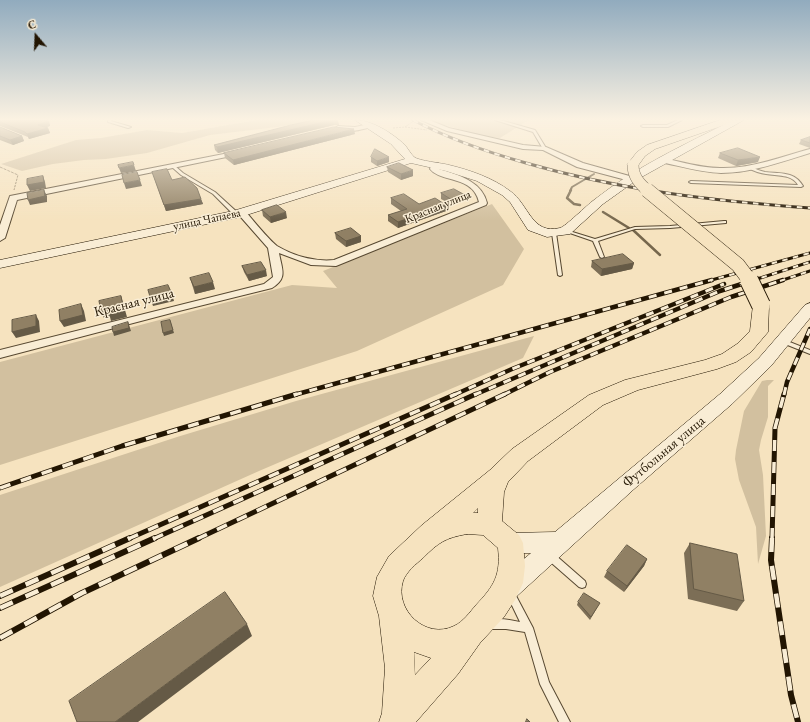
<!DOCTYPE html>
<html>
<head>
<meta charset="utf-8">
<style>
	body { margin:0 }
	#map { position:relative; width:810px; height:722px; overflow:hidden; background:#f6e3bf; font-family:"EB Garamond",serif }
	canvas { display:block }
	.north { position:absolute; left:16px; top:16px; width:40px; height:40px; -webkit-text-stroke:3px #f9edd5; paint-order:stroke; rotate:341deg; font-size:11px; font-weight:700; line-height:16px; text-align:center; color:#221502 }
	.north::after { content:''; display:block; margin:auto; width:14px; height:18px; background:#221502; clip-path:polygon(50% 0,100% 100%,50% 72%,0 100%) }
</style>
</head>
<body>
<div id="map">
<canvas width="810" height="722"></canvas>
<div class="north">С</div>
</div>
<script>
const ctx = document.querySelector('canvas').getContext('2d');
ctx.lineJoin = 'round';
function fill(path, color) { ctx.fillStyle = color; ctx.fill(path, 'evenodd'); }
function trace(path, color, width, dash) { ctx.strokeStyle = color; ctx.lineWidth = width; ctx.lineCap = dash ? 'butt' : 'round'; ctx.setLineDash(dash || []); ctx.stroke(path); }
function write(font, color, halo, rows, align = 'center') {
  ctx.font = font + ' "EB Garamond",serif'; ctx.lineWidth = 3; ctx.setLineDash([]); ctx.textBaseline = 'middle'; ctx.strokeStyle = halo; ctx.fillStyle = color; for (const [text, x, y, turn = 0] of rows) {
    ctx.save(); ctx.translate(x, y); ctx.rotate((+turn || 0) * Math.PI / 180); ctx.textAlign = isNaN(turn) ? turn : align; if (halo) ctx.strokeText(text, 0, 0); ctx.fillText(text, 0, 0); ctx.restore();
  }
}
const green = new Path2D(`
	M256,120H323L277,127L210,135L147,153L106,159L84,160L53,164L22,171L1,164L76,140L101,138L147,130L182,133Z
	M426,120H529L500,138L487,137Z
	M492,204L524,249L503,285L357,351L0,465V362L292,285L337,288L323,271Z
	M534,336L523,358L259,471L0,587V495L177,437L296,401Z
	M767,380H774L768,386V417L761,440L759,450L763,475L766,536L758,564L756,527L739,480L735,459L736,450L744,411L762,381Z`);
const streamFar1 = new Path2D(`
	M570,191L572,187L594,174`);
const stream = new Path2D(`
	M571,190L567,198L574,204L580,205
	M603,212L629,228
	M633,230L660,255`);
const path = new Path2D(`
	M405,127L427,130
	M393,128L405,127L415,120
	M0,167L18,175L14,190`);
const lane = new Path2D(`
	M108,120H111V121L131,127L128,128L108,122Z
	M495,120H500L535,130L546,148L543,149L533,132Z
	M678,120H682L668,127H643L641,126L643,125H667Z
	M173,166H175L183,173L215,192L238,213V215H234L213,194L181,175L173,168Z
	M748,166H750C755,169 760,171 765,172C781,174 794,171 803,186L801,187L691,183L689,182L691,181L798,185C792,174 777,176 766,174C759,173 754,171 748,168Z
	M724,221H726V223L670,228L635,229L598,241L604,257L602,258L600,257L593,241L564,231L566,230L595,239L635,227L670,226Z
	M552,232H556V233L562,275L560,276L558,275L552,233Z
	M782,339L810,350V354L780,342L779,341Z
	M550,552L553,553L585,581L586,584L585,587L582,588L579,587L547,559L546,556L547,553Z
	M511,591L514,592L533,628L549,682L570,722H559L540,684L525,632L506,629H490L487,627L485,624L487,621C497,617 510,620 520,622L507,595L508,592Z`);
const street = new Path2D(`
	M421,120H429L449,128L523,145L546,147L583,163L633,177L634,179L630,181L577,167L543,150L523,149L447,131Z
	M369,124L371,125V127C361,130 344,134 335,128L338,126L355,127Z
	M810,149V153C781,162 751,173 721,173C700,172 680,166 660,162L659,160L663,158C682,162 701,168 720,168C751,169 780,157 810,149Z
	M239,151L241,152V154L17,200L5,238L0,241V225L10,196Z
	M432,163H438L439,169C458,175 482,181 487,203L486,205L336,266L311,265L279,253C282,270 288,278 272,288L179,311L0,358V350L264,284L273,277L268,248L239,215L238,213L239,211H245C253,220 268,239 277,246C294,256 315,262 334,260L479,202C473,175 441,183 430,169Z`);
const secondary = new Path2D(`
	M355,120C372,120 392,133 405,145C408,149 411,154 414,157C419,161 442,163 449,165C470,170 493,178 510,191C529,204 531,235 560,228C565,227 587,205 594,200C637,166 686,144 733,120H744L638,179L603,204L570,234L547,237L528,230L510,202L502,195L477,181L446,171L411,163L240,217L0,268V260L233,211L405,159L391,144Z
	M810,303V318L771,366L732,404L633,490L517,596L508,600L499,596L496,588L499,580L531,553H510L502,550L498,543L502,536L510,533L555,532L720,394L759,358L805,305Z`);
const primary = new Path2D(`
	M720,120H734L733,122L655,149L645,156L637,167H629L627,165L637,152L647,145Z
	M761,300L767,301L769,305L768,332L751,352L736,362L717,369L638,390L603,405L528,461L508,482L504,492L502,521L519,535L523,543L525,566L523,583L515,600L504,617L480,643L458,674L416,722H379L382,713L385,668L379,616L373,596L377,577L389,556L422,525L490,470L512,449L589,395L625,380L705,360L722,354L737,344L750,331L753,305L755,301ZM478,508V513H473ZM467,534L483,535L498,548C501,575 494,586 476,605C470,612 463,622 454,626C426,640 394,610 403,581C406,572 416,564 423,558C439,542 445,538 467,534ZM414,652L431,658L415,675Z`);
const railFar3 = new Path2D(`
	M413,120C449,139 487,152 526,163C619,190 714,201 810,208
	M708,281L810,253
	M751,281L810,262
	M780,281L810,271`);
const railFar2 = new Path2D(`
	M294,395L712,280
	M454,395L512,369L724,284
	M474,395L720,291L754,280
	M503,395L550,372L731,297L783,280
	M784,395L787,382L810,329`);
const railFar1 = new Path2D(`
	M0,488L122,446L297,394
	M128,539L456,394
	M153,539L476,394
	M197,539L505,394
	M772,539L775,428L784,394`);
const rail = new Path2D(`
	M772,538L771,560L791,695L798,722
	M0,596L130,538
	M0,608L155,538
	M0,638L82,593L199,538`);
const primaryBridgeFar2 = new Path2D(`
	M633,165C633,177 640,184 648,191`);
const primaryBridgeFar1 = new Path2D(`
	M647,190L738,265L750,281`);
const primaryBridge = new Path2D(`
	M749,280L761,305`);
const wall = new Path2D(`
	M0,120L49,121L50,126L46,127L48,128L50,133L29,139L28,137L0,126Z
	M314,120H338L339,125H334L218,153L215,150L214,145Z
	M0,127L22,136L24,141L13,145L0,140Z
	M355,134L234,165L225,158L224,153Z
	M810,137V148L799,144L801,140Z
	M720,153L758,162L736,166L718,158Z
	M371,157L389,162L377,166L371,162Z
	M387,167L413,176L401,180L388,172Z
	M152,172L172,180L201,199L203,204L166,211Z
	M441,193L465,195L464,201L452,205L441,199Z
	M391,198L419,204L446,211L398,228L388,221V215L401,211L391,204Z
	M262,210L287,218L271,223L263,216Z
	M335,233L361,236V242L346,247L336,239Z
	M592,261L634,263L632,269L601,276L591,267Z
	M242,266L267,276L249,281L244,272Z
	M190,278L215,289L195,294Z
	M690,543L744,601L737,611L688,599L684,553Z
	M647,559L644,566L624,592L604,577L607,571Z
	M578,602L598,606L590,620L577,605Z`);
const shadedWall = new Path2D(`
	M333,120L334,125L218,153L217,147Z
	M49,121L50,126L40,129L38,125Z
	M48,128L50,133L29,139L27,134Z
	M354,129L355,134L234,165L233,160Z
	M22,136L24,141L13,145L10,140Z
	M389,157V162L377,166V161Z
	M760,157L758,162L736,166L738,160Z
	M134,165L136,171L121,173L119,168Z
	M413,170V176L401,180V174Z
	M43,176L45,182L46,188L30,191L27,185Z
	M140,180L142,186L126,189L124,183Z
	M44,190L47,196V202L30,205L28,200Z
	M465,195L464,201L452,205V200Z
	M201,199L203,204L166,211L164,205Z
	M446,205V211L398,228V222Z
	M286,212L287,218L271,223L270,217Z
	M361,236V242L346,247V241Z
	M634,263L632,269L601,276L602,269Z
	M266,270L267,276L249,281L247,275Z
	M213,282L215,289L195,294L194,287Z
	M172,294L174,301L153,306L151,300Z
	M121,296L127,317L111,321L110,317L104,318L101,312L108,310Z
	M81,304L84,311L86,321L64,327L60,321Z
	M36,315L39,321L40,332L16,338L12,332Z
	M170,320L174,333L164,336L163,333Z
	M128,322L131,331L114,336L113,332Z
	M647,559L644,566L624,592L627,586Z
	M247,624L252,636L138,722H115Z`);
const building = new Path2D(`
	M0,120H45L49,121L38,125L48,128L27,134L25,132L0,122Z
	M314,120H333L217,147L214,145L291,125Z
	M0,127L22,136L10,140L0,136Z
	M334,127L354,129L233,160L224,153Z
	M810,137V143L801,140Z
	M738,148L760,157L738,160L720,153Z
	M375,149L389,157L377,161L371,157Z
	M133,162L134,165L119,168L118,165Z
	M399,163L413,170L401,174L387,167Z
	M167,169L172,180L185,177L197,188L201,199L164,205L152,172Z
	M137,172L140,180L124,183L122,175Z
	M43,176L44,182L27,185V179Z
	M454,189L465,195L452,200L441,193Z
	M44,190L45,196L28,200L27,193Z
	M404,194L419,204L435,198L446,205L398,222L388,215L407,209L391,198Z
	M277,205L286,212L270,217L262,210Z
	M351,228L361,236L346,241L335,233Z
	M623,254L634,263L602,269L592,261Z
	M261,262L266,270L247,275L242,266Z
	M209,273L213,282L194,287L190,278Z
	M168,285L172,294L151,300L148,290Z
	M121,296L124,310L109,314L108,310L101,312L99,301Z
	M81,304L83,315L60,321L59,310Z
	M36,315V326L12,332V320Z
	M170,320L173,330L163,333L161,322Z
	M128,322L129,328L113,332L112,327Z
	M690,543L737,554L744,601L694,589Z
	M627,545L647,559L627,586L607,571Z
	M225,592L247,624L115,722H77L69,701Z
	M584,593L600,603L591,617L578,602Z
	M527,719L530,722H526Z`);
const farStreetnames = [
	["Красная улица",438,207,-22],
	["улица Чапаева",207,220,-12]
];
const streetNames = [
	["Красная улица",134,303,-14],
	["Футбольная улица",664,452,-40]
];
fill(green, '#d2c09f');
trace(streamFar1, '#76674d', 2);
trace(stream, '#76674d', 2.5);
trace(lane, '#574831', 2);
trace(street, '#574831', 2);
trace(secondary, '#221502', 1);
trace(primary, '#221502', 1);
trace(path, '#221502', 1, [0.5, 1]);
fill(lane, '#f9edd5');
fill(street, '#f9edd5');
fill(secondary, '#f9edd5');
fill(primary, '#f6e3bf');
trace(railFar3, '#221502', 3);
trace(railFar2, '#221502', 4.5);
trace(railFar1, '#221502', 5);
trace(rail, '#221502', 6);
trace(railFar3, '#f9edd5', 2, [5.5]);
trace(railFar2, '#f9edd5', 3, [8]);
trace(railFar1, '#f9edd5', 3.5, [11]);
trace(rail, '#f9edd5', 4.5, [14]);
trace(primaryBridgeFar2, '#221502', 12, []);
trace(primaryBridgeFar1, '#221502', 15, []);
trace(primaryBridge, '#221502', 20, []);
trace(primaryBridgeFar2, '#f6e3bf', 11);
trace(primaryBridgeFar1, '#f6e3bf', 14);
trace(primaryBridge, '#f6e3bf', 18);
fill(wall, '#7c6e56');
fill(shadedWall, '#655a46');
fill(building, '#908064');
trace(building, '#655a46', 1);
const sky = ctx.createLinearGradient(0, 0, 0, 221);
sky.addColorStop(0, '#91abbe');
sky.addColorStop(0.54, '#fbf2e2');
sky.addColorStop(1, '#fbf2e200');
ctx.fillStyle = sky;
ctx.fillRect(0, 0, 810, 221);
write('12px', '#221502', '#f9edd5', farStreetnames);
write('14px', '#221502', '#f9edd5', streetNames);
</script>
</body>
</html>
